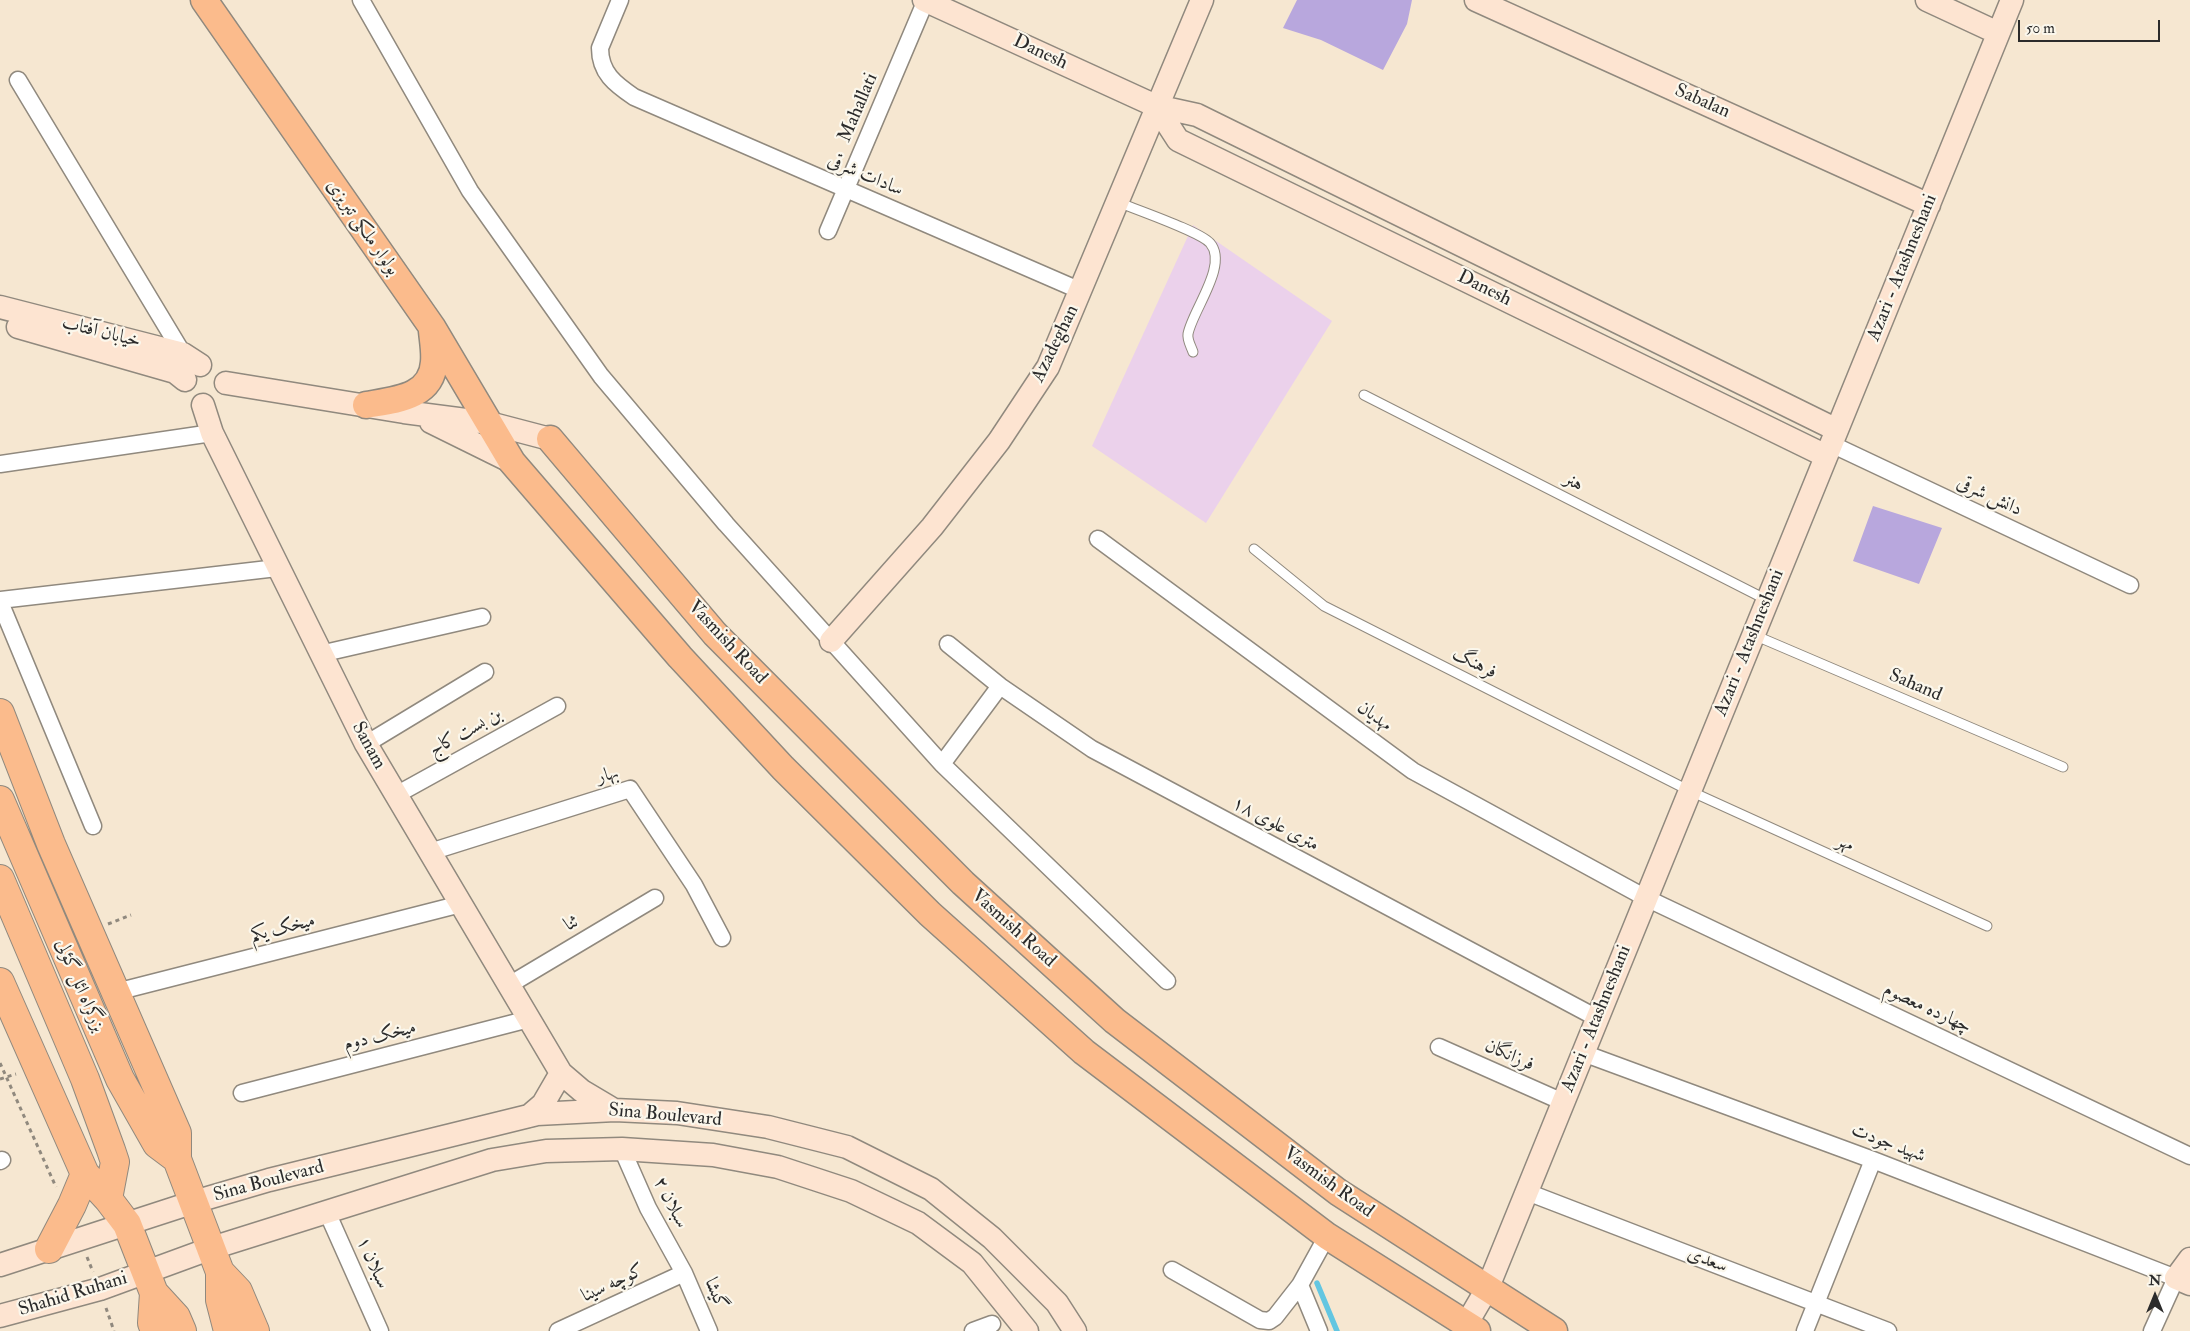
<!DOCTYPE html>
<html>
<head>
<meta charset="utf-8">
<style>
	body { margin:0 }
	#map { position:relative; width:2190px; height:1331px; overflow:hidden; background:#f6e7d1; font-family:"IM FELL Double Pica",serif }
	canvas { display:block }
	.north { position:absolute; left:2130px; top:1271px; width:50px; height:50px; -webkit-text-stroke:4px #fbf7ec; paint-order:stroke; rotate:0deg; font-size:14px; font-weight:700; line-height:20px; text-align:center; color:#2b2b2b }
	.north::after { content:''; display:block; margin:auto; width:18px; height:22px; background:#2b2b2b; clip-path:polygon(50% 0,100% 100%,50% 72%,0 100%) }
	.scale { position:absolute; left:2018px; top:20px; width:142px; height:22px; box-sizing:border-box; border:2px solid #2b2b2b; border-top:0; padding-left:6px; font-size:15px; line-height:18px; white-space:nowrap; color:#2b2b2b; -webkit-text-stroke:4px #fbf7ec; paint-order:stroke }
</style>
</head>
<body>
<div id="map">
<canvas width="2190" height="1331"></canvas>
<div class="north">N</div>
<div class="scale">50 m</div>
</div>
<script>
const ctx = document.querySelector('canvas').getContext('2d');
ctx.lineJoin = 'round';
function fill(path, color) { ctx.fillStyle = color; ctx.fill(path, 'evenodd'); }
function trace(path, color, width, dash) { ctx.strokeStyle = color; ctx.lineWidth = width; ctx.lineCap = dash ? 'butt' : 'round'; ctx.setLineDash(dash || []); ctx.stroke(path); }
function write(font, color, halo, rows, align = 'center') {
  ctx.font = font + ' "IM FELL Double Pica",Amiri,serif'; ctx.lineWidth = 4.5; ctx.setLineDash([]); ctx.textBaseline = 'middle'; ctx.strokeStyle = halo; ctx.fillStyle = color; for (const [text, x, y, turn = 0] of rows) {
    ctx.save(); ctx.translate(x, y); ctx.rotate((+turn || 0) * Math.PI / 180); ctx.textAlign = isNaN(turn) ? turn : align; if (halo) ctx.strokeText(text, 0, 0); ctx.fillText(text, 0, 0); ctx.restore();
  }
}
const built = new Path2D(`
	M1193,225L1332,321L1206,523L1092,446Z`);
const stream = new Path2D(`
	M1317,1283L1337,1331`);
const building = new Path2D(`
	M1297,0H1412L1407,24L1383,70L1321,40L1283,28Z
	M1873,506L1942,528L1919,584L1853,561Z`);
const path = new Path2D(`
	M108,924L131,915
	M0,1063L56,1187
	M0,1079L16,1074
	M87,1257L93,1272
	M106,1308L114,1331`);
const lane = new Path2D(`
	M1118,202C1136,210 1199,231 1210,243C1229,265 1192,311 1188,334C1187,340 1191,346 1193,352
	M1364,395L1767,600
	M1254,549L1324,606L1690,791L1987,926
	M1754,635L2063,767`);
const street = new Path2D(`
	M361,0L470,191L601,376L726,524L942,764L1167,981
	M620,0L600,48C600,73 615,84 634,97L1081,291
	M18,80L183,354
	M828,231L926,0
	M1831,444L2130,585
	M0,464L212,433
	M1098,539L1413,771L1646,898L2190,1156
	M0,600L277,568
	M0,602L93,826
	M948,644L1000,686L1092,749L1597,1018
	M320,654L482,617
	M366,744L485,672
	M942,764L1000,686
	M396,795L557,706
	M430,852L630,789L694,885L722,938
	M509,985L655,898
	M116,992L461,904
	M1439,1047L1563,1102
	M1583,1053L1873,1160L2176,1278L2152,1331
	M242,1093L529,1019
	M622,1149L648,1208L684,1273L709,1331
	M0,1161L2,1160
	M1527,1192L1888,1331
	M327,1212L380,1331
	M1172,1270L1260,1320L1269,1321L1275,1317L1300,1285L1327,1236
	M1300,1285L1319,1331
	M558,1331L684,1273
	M973,1331L992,1324
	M1805,1331L1873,1160`);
const secondary = new Path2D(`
	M924,0L1156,106L1197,115L1837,430
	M1476,0L1929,205
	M1927,0L1998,33
	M1156,106L1178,140L1826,456
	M0,307L183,354L200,365
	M18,327L175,372L185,380
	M226,383L404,412L489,423L550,439
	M203,405L212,433L366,744L561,1073L582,1091L614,1110
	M431,422L512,462
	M831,641L932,527L999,441L1048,367L1202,0
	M529,1116L543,1104L561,1073
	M2190,1259L2176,1278L2190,1284
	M0,1265L194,1202L269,1180L537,1114L615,1110L677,1113L768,1127L847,1147L931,1189L992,1238L1057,1303L1075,1331
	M0,1316L100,1289L212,1248L492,1160L546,1151L622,1149L713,1155L778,1167L851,1191L918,1223L972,1263L1027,1331
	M1467,1323L1488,1287L2012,0`);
const primary = new Path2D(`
	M204,0L432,327L512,462L680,657L783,768L930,914L1084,1052L1327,1236L1477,1331
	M366,405C394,400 432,398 434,362C435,352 433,341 432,331
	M550,439L715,634L963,883L1115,1021L1338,1192L1554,1331`);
const highway = new Path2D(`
	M0,713L51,844L177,1133V1159L220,1272L238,1291L255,1331
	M0,800L120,1079L157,1144L177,1159
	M0,879L85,1079L111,1150L115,1162L108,1199
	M0,982L85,1174L108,1199L127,1224L154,1293L152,1323L155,1331
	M49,1249L72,1205L85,1174
	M220,1272V1300L228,1331
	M154,1293L176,1317L182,1331`);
const streetNames = [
	["Danesh",1040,53,25],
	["Sabalan",1702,102,24],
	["Mahallati",859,108,-67],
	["سادات شرقی",865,176,23],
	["بولوار ملکی تبریزی",362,228,55],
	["Azari - Atashneshani",1903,268,-68],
	["Danesh",1484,289,26],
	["خیابان آفتاب",101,333,14],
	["Azadeghan",1056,344,-64],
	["هنر",1573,483,27],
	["دانش شرقی",1989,497,25],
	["Vasmish Road",727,643,47],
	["Azari - Atashneshani",1750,643,-68],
	["فرهنگ",1474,664,27],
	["Sahand",1915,686,23],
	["مهدیان",1374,717,36],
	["بن بست کاج",466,733,-29],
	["Sanam",368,746,61],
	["بهار",608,776,-14],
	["۱۸ متری علوی",1275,825,28],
	["مهر",1845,844,24],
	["ثنا",572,924,-31],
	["میخک یکم",283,929,-14],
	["Vasmish Road",1013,929,42],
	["بزرگراه ائل گؤلی",79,986,67],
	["چهارده معصوم",1927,1009,25],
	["Azari - Atashneshani",1597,1019,-68],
	["میخک دوم",380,1037,-14],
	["فرزانگان",1509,1056,24],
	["Sina Boulevard",665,1116,5],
	["شهید جودت",1888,1144,21],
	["Sina Boulevard",269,1182,-15],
	["Vasmish Road",1328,1183,36],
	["سبلان ۲",670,1203,63],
	["سعدی",1707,1261,21],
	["سبلان ۱",372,1263,66],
	["کوچه سینا",613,1284,-25],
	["گیشا",715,1294,67],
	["Shahid Ruhani",73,1295,-17]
];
fill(built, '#ebd1eb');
trace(stream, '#63c6e1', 5.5);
fill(building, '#b8a7dd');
trace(lane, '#90897e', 11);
trace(street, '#90897e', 19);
trace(secondary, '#90897e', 25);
trace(primary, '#90897e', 29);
trace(highway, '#90897e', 30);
trace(path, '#90897e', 3, [4, 4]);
trace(lane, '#fff', 9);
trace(street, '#fff', 16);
trace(secondary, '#fde4d1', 22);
trace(primary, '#fbbb8c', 26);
trace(highway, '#fbbb8c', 28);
write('19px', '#2b2b2b', '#fbf7ec', streetNames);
</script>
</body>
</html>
